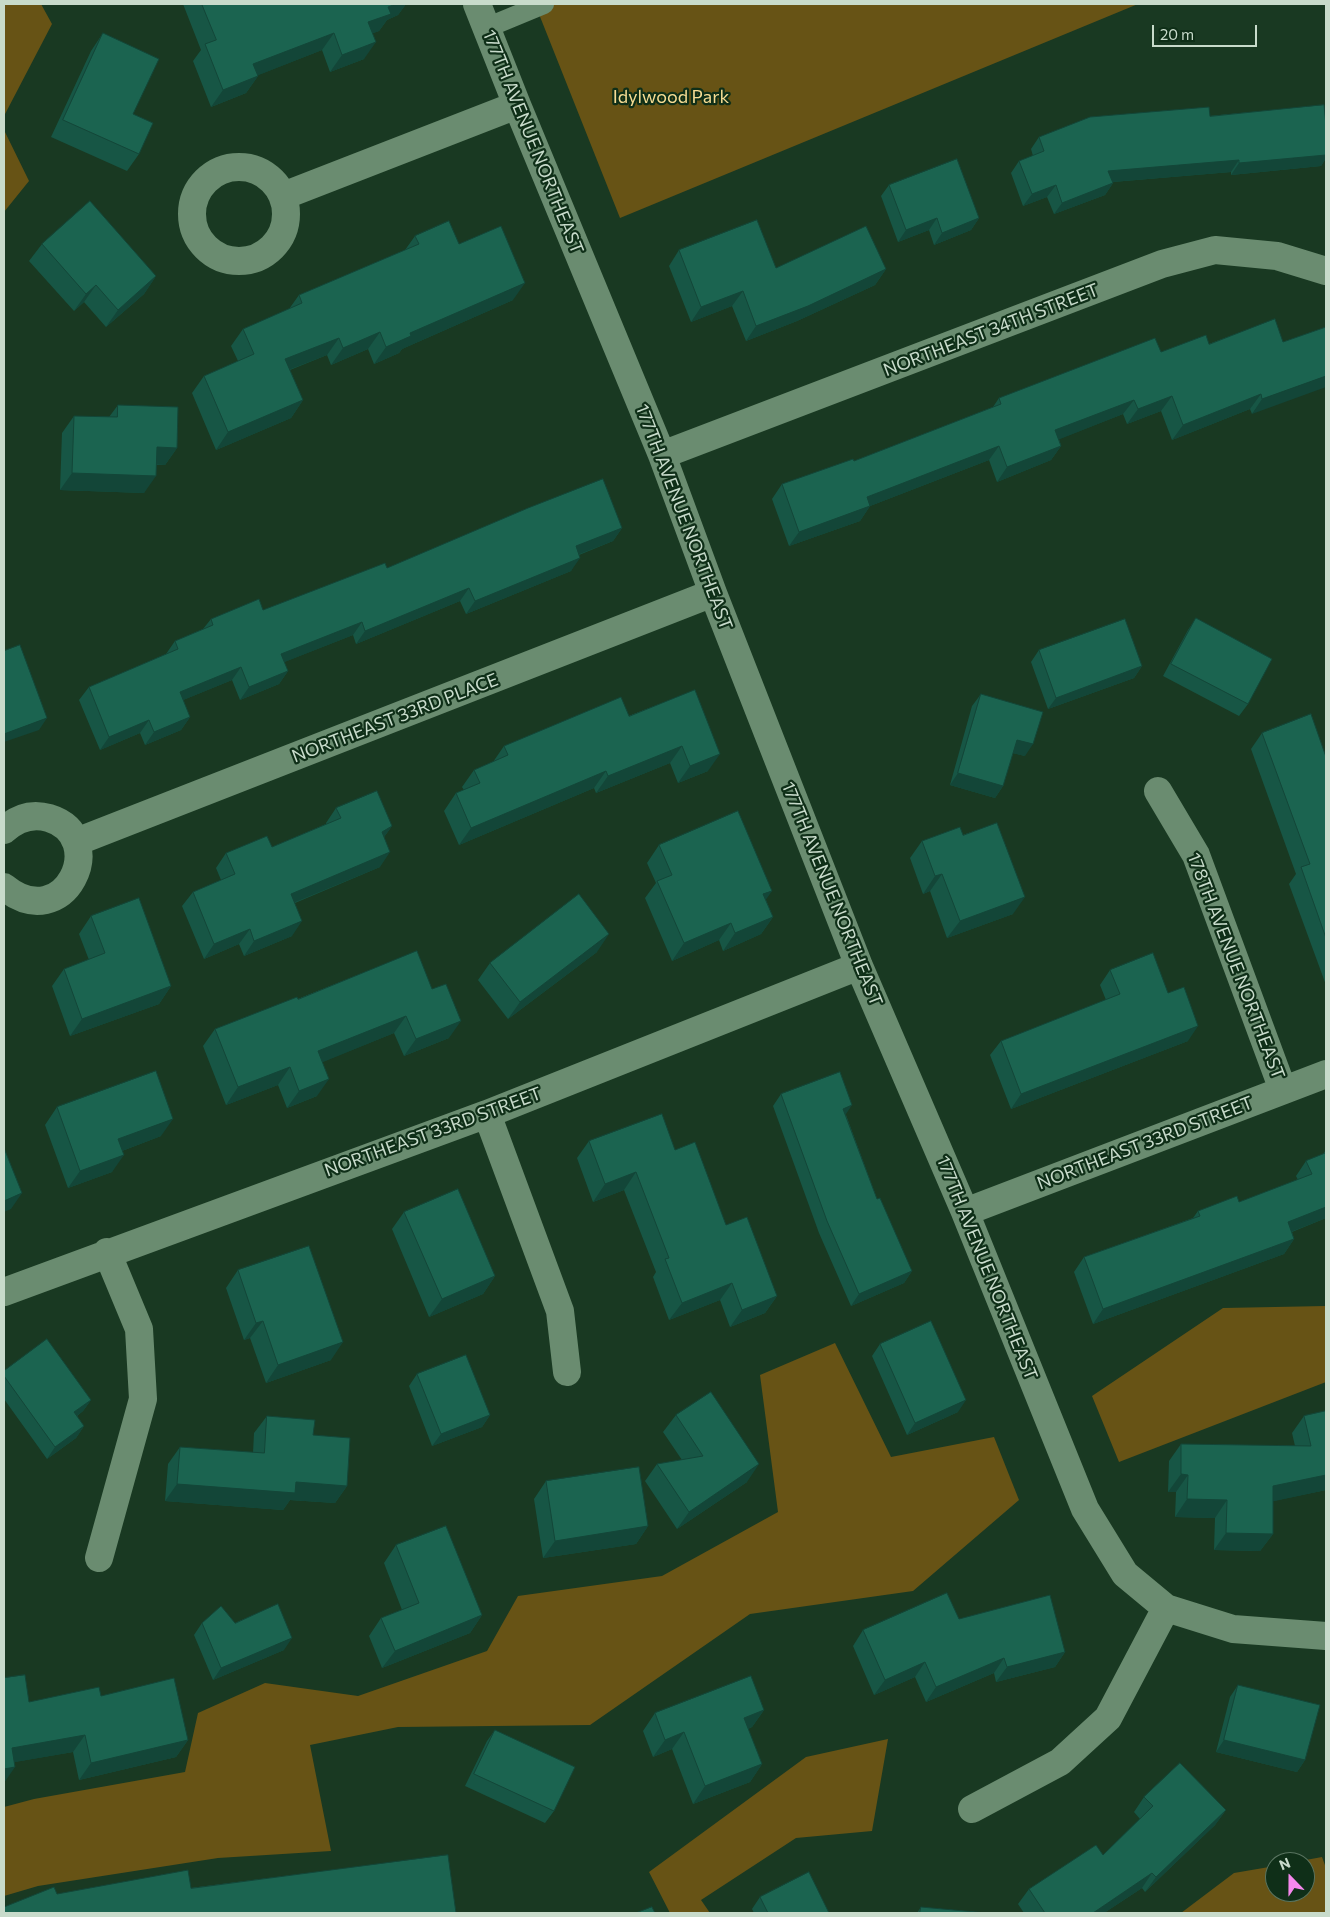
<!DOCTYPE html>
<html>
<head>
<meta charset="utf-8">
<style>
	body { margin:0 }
	#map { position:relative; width:1330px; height:1917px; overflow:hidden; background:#193922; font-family:Commissioner,sans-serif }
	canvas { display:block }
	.frame { position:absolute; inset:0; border:5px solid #c8dbcb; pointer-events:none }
	.north { position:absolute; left:1265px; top:1852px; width:50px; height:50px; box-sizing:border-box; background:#0f2f18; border:1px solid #597460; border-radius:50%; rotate:338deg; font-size:14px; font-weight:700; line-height:20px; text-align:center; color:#c8dbcb }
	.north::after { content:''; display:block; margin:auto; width:18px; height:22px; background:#f688ed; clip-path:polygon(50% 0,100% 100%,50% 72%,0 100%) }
	.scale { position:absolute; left:1152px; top:25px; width:105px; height:22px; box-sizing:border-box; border:2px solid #c8dbcb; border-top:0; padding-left:6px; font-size:15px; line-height:18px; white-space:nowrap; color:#c8dbcb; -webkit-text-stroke:4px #0f2f18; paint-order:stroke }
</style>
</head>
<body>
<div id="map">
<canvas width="1330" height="1917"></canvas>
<div class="frame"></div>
<div class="north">N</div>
<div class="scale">20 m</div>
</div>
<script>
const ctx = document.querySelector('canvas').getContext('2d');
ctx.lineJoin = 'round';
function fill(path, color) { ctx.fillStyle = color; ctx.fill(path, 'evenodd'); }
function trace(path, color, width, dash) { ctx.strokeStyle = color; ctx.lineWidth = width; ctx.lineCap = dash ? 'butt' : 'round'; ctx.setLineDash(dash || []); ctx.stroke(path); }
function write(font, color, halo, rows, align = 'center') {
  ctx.font = font + ' Commissioner,sans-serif'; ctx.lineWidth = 4.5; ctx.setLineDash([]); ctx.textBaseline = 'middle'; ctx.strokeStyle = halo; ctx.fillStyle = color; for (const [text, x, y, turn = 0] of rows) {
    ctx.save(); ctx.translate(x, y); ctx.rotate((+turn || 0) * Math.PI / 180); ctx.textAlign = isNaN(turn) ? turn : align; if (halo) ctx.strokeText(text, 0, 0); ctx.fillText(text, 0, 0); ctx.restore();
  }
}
const green = new Path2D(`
	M4,4H41L52,24L4,116Z
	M535,4H1138L620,218Z
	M4,130L29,181L4,212Z
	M1326,1306V1382L1119,1462L1092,1396L1223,1308Z
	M835,1343L891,1457L994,1437L1019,1500L913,1591L750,1614L590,1725L398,1727L310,1745L331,1851L218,1858L38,1886L4,1896V1807L34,1799L185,1772L198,1713L265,1683L358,1696L487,1651L518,1596L662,1576L778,1512L760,1375Z
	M888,1739L872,1831L796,1838L701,1900L710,1913H670L649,1872L806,1757Z
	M1322,1857L1326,1868V1913H1181L1234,1873L1275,1866V1892H1305V1862H1295Z`);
const lane = new Path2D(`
	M486,28L544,4`);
const street = new Path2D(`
	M477,4L517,105L662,455L713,593L859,966L965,1212L1085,1509L1125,1574L1166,1608L1233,1629L1326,1636
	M192 214a47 47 0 1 1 94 0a47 47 0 1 1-94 0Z
	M283,196L517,105
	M662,455L1162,264L1215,250L1277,256L1326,271
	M1158,791L1196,855L1283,1090
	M4,830C17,818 32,813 49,818C111,837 65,937 4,887
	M76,842L713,593
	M487,1114L560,1311L567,1372
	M965,1212L1326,1074
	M4,1292L487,1114L859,966
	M99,1558L143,1399L139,1329L107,1252
	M972,1809L1060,1762L1108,1718L1166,1608`);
const wall = new Path2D(`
	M183,4H406L398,15L387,20L379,31L373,33L364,59L330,72L322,50L258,75V76L246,93L211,107L193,61L201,50Z
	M103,33L133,114L139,154L127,171L51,137L91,51Z
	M1210,116L1326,126V158L1321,166L1231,175V172L1113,182V183L1105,195L1054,214L1047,197L1023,206L1011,173L1019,161L1033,156L1031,149L1039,137Z
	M889,185L979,218L971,230L934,245L929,230L898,242L881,196Z
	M415,236L459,244L513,300L402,349L399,353L374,364L368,349L331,365L327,355L290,370L303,400L291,418L216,450L192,393L204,376L238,361L231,346L243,329L289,309L299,295L405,250Z
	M42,244L156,276L144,294L106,327L84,302L74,311L29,261Z
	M679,250L776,268L886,269L875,285L797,321L746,341L732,306L691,322L669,266Z
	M1326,327L1252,414L1250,409L1172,440L1161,411L1127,424L1123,414L1059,439L1061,446L1051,460L997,482L989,460L870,506L860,521L789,546L772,499L782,484L854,461L993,407L999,398L1161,352L1209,344L1283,342Z
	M118,405L177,448L165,465H156L144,493L60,490L62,433L74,416L109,417Z
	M622,528L613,541L579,555L571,571L466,614L460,601L356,644L353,635L284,662L288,671L279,684L240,700L232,680L183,700L190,717L181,730L145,745L140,733L100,750L79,700L89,687L166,654L175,641L203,629L211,619L263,610L387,568Z
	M1196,618L1248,704L1239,716L1163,676L1188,630Z
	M1039,650L1142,666L1134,678L1048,709L1031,662Z
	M695,690L708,771L678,783L670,763L596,793L594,788L459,845L444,811L456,793L464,790L462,787L474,770L493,762L504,746L629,716Z
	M981,694L1025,756L1013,753L1003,786L995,798L950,785L972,706Z
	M1262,733L1326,757V985L1289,884L1296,874L1251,749Z
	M336,808L392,826L384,837L380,867L295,903L292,936L244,956L239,944L204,959L182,906L193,892L221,880L216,868L226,853L272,847L326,824V823Z
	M963,835L1013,914L947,938L930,891L923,894L910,858L922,841Z
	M659,845L766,900L773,917L761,934L723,951L719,940L672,961L645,898L656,883L647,863Z
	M91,916L171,986L159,1004L70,1036L52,986L64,969L89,960L79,934Z
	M417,951L449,1038L404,1056L394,1033L322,1062L317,1096L287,1108L278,1085L226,1105L203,1046L215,1029L298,999Z
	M597,952L508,1019L478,980L490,963Z
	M1110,970L1168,993L1188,1041L1011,1109L990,1055L1001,1041L1106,1000L1100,985Z
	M781,1094L846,1115L877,1199L912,1271L904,1283L851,1306L819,1233L773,1106Z
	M57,1107L161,1136L122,1151L112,1172L68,1188L45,1125Z
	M589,1141L675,1150L726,1225L777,1296L765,1313L730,1327L720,1300L669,1320L653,1277L656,1272L624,1190L593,1202L577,1158Z
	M1326,1150V1218L1292,1232L1294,1239L1284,1254L1093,1324L1074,1272L1084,1257L1193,1218L1198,1211L1239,1202L1298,1180L1296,1176L1306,1161L1323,1154Z
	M404,1212L495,1276L483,1294L429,1317L392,1229Z
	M238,1270L331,1360L266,1383L250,1338L244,1340L226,1288Z
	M880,1344L958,1412L907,1435L872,1356Z
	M4,1371L91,1400L83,1411L77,1416L84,1426L76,1438L47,1459L4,1399Z
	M417,1374L490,1415L482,1427L432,1446L409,1386Z
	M1326,1411V1490L1273,1501V1534L1260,1551L1214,1550L1215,1518L1175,1517L1176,1492H1168L1169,1461L1181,1444L1295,1446L1292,1433L1304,1416Z
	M676,1415L747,1482L677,1529L645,1481L657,1464L682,1460L663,1432Z
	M267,1416L313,1435L347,1486L335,1503L290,1500L283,1510L165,1501L168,1464L180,1447L253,1453L254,1433Z
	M546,1481L648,1526L636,1544L543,1558L534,1499Z
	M396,1545L482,1615L470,1633L382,1668L369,1636L381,1618L402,1610L384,1563Z
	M959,1619L1065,1652L1055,1667L996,1682L994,1673L926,1702L915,1677L874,1695L853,1646L863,1630Z
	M202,1623H235L284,1650L213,1680L194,1635Z
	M1238,1685L1305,1760L1297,1772L1216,1752L1230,1697Z
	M101,1696L188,1740L176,1757L79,1780L73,1752L14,1762L4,1783L29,1702Z
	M764,1710L752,1727L748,1729L762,1764L750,1782L693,1804L672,1749L653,1757L643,1731L655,1713Z
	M495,1730L554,1811L545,1823L465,1786L487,1741Z
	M1144,1797L1226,1810L1215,1825L1145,1892L1142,1888L1104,1913H1024L1018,1904L1029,1889L1103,1855L1140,1819L1134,1812Z
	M760,1897L829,1913H754L752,1909Z
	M921,1907L986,1913H917Z`);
const shadedWall = new Path2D(`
	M396,4H406L398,15L387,20L379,31L356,40L368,22L388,7Z
	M334,33L322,50L241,82L253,64Z
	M376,42L364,59L330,72L342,55Z
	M258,76L246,93L211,107L223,90Z
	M1326,155V158L1321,166L1231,175L1239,163Z
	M1239,160L1231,172L1100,183L1108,171Z
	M1113,183L1105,195L1054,214L1062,203Z
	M1056,185L1047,197L1023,206L1032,194Z
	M937,218L929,230L898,242L906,230Z
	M979,218L971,230L934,245L942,233Z
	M886,269L875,285L797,321L746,341L756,326Z
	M156,276L144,294L106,327L118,310Z
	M525,283L513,300L402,349L399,353L374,364L386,347L410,333Z
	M96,285L84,302L74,311L86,294Z
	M743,291L732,306L691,322L701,307Z
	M380,332L368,349L331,365L343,348Z
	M339,338L327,355L273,376L285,359Z
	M1326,376V387L1252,414L1262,399Z
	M1261,394L1250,409L1172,440L1183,425Z
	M1172,396L1161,411L1127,424L1138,409Z
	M303,400L291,418L216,450L228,432Z
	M1134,400L1123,414L1045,445L1055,430Z
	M999,446L989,460L870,506L860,521L789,546L799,532L867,497Z
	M1061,446L1051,460L997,482L1007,467Z
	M157,447L177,448L165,465L145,464Z
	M72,473L156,476L144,493L60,490Z
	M622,528L613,541L567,559L576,546Z
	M580,558L571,571L466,614L475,601Z
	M469,588L460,601L356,644L365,631Z
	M362,622L353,635L272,667L281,654Z
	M1142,666L1134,678L1048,709L1056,698Z
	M241,667L232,680L171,705L180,692Z
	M288,671L279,684L240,700L249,687Z
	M190,717L181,730L145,745L154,732Z
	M47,718L39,730L4,742V734Z
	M149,720L140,733L100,750L109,737Z
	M1017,740L1033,744L1025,756L1008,752Z
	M682,746L670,763L596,793L608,776Z
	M720,754L708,771L678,783L690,766Z
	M606,771L594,788L459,845L471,828Z
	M958,773L1003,786L995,798L950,785Z
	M392,826L381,841L382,832Z
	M390,852L380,867L281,908L291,894Z
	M942,874L930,891L923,894L935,876Z
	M772,891L760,908L763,894Z
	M1025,897L1013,914L947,938L960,921Z
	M773,917L761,934L723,951L735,933Z
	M302,921L292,936L244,956L254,941Z
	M731,923L719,940L672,961L684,943Z
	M250,929L239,944L204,959L214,944Z
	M609,934L597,952L508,1019L520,1002Z
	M171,986L159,1004L70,1036L82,1019Z
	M406,1016L394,1033L306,1069L318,1051Z
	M461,1021L449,1038L404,1056L416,1039Z
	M1198,1026L1188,1041L1011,1109L1021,1094Z
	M290,1067L278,1085L226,1105L238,1087Z
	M329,1079L317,1096L287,1108L299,1091Z
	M852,1105L844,1117L843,1109Z
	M173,1119L161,1136L106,1157L118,1139Z
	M124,1155L112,1172L68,1188L80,1171Z
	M636,1172L624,1190L593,1202L605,1184Z
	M22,1193L11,1209L4,1212V1201Z
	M1326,1207V1218L1278,1237L1288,1222Z
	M1294,1239L1284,1254L1093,1324L1103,1309Z
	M912,1271L904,1283L851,1306L859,1294Z
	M495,1276L483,1294L429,1317L442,1299Z
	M732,1283L720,1300L669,1320L682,1303Z
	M777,1296L765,1313L730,1327L742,1310Z
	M263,1321L250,1338L244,1340L256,1323Z
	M343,1342L331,1360L266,1383L278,1365Z
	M91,1400L83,1411L66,1424L74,1412Z
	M966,1400L958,1412L907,1435L915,1423Z
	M490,1415L482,1427L432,1446L441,1434Z
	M84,1426L76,1438L47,1459L55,1447Z
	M759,1464L747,1482L677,1529L689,1512Z
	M1181,1474L1188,1475L1176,1492H1168Z
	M1326,1475V1490L1261,1504L1273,1486Z
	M296,1482L347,1486L335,1503L290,1500L283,1510L165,1501L177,1484Z
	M1187,1499L1227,1500L1215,1518L1175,1517Z
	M648,1526L636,1544L543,1558L555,1541Z
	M1226,1533L1273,1534L1260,1551L1214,1550Z
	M482,1615L470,1633L382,1668L395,1651Z
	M292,1638L284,1650L213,1680L221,1668Z
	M1065,1652L1055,1667L996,1682L1007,1667Z
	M1004,1658L994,1673L926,1702L936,1687Z
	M925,1662L915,1677L874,1695L885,1680Z
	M764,1710L752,1727L732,1735L744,1718Z
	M684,1732L672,1749L653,1757L665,1740Z
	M85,1735L73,1752L4,1764L12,1748Z
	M188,1740L176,1757L79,1780L91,1763Z
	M1224,1740L1305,1760L1297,1772L1216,1752Z
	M762,1764L750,1782L693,1804L705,1786Z
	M15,1767L4,1783V1769Z
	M1226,1810L1215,1825L1145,1892L1156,1877Z
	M1152,1873L1142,1888L1104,1913H1093Z`);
const building = new Path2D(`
	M202,4H396L388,7L391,14L368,22L376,42L342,55L334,33L253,64L258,76L223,90L205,44L216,40Z
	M103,33L159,59L133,114L153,123L139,154L63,120Z
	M1324,105L1326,126V155L1239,163V160L1108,171L1113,183L1062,203L1056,185L1032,194L1019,161L1044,151L1039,137L1090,117L1209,107L1210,116Z
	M957,159L979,218L942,233L937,218L906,230L889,185Z
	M90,201L156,276L118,310L96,285L86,294L42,244Z
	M757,220L776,268L866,226L886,269L808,306L756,326L743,291L701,307L679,250Z
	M449,221L459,244L501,226L525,283L410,333L411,336L386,347L380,332L343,348L339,338L285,359L303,400L228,432L204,376L254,354L243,329L302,303L299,295L419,244L415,236Z
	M1275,319L1283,342L1326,327V376L1262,399L1261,394L1183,425L1172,396L1138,409L1134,400L1055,430L1061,446L1007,467L999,446L867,497L870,506L799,532L782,484L853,459L854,461L1001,404L999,398L1155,338L1161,352L1206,335L1209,344Z
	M118,405L178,407L177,448L157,447L156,476L72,473L74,416L117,417Z
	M603,479L622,528L576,546L580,558L475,601L469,588L365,631L362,622L281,654L288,671L249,687L241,667L180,692L190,717L154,732L149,720L109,737L89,687L178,649L175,641L213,625L211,619L259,599L263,610L385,563L387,568L528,508Z
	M1196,618L1272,659L1248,704L1171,664Z
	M1125,619L1142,666L1056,698L1039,650Z
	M20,645L47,718L4,734V651Z
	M695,690L720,754L690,766L682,746L608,776L606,771L471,828L456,793L480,783L474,770L508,755L504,746L621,697L629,716Z
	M981,694L1043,712L1033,744L1017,740L1003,786L958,773Z
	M1311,714L1326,757V938L1301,867L1310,864L1262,733Z
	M377,791L392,826L382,832L390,852L291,894L302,921L254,941L250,929L214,944L193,892L235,874L226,853L267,836L272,847L341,818L336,808Z
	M738,811L772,891L763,894L773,917L735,933L731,923L684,943L657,881L672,875L659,845Z
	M997,823L1025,897L960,921L942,874L935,876L922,841L960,827L963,835Z
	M579,894L609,934L520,1002L490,963Z
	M139,898L171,986L82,1019L64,969L105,953L91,916Z
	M417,951L432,989L446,984L461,1021L416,1039L406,1016L318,1051L329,1079L299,1091L290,1067L238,1087L215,1029L297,997L298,999Z
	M1153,953L1168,993L1184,987L1198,1026L1021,1094L1001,1041L1120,994L1110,970Z
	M156,1071L173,1119L118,1139L124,1155L80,1171L57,1107Z
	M840,1072L852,1105L843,1109L877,1199L880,1198L912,1271L859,1294L827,1221L781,1094Z
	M662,1114L675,1150L695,1142L726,1225L747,1217L777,1296L742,1310L732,1283L682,1303L665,1259L669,1258L636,1172L605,1184L589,1141Z
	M4,1148L22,1193L4,1201Z
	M1326,1153V1207L1288,1222L1294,1239L1103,1309L1084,1257L1200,1216L1198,1211L1237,1196L1239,1202L1312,1174L1306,1161Z
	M458,1189L495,1276L442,1299L404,1212Z
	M309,1246L343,1342L278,1365L263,1321L256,1323L238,1270Z
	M931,1321L966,1400L915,1423L880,1344Z
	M47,1339L91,1400L74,1412L84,1426L55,1447L4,1376V1371Z
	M466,1355L490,1415L441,1434L417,1374Z
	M711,1392L759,1464L689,1512L657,1464L703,1456L676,1415Z
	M1326,1411V1475L1273,1486V1534L1226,1533L1227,1500L1187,1499L1188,1475L1181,1474V1444L1311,1446L1304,1416Z
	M267,1416L315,1420L313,1435L350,1438L347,1486L296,1482L295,1493L177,1484L180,1447L264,1453Z
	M639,1467L648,1526L555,1541L546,1481Z
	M446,1526L482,1615L395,1651L381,1618L419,1603L396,1545Z
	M947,1593L959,1619L1050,1595L1065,1652L1007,1667L1004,1658L936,1687L925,1662L885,1680L863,1630Z
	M278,1604L292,1638L221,1668L202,1623L221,1606L235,1623Z
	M25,1675L29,1702L99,1687L101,1696L174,1678L188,1740L91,1763L85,1735L12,1748L15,1767L4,1769V1678Z
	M751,1676L764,1710L744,1718L762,1764L705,1786L684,1732L665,1740L655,1713Z
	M1238,1685L1320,1705L1305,1760L1224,1740Z
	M495,1730L575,1767L554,1811L474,1774Z
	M1180,1763L1226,1810L1156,1877L1152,1873L1093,1913H1045L1029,1889L1096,1845L1103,1855L1153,1806L1144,1797Z
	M448,1855L456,1913H4V1907L54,1887L57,1894L188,1870L191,1888Z
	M809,1872L829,1913H768L760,1897Z
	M652,1907L655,1913H636Z
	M921,1907L986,1913H920Z`);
const parkNames = [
	["Idylwood Park",671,97]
];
const streetNames = [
	["177TH AVENUE NORTHEAST",533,142,68],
	["NORTHEAST 34TH STREET",991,330,-21],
	["177TH AVENUE NORTHEAST",684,517,69],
	["NORTHEAST 33RD PLACE",395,718,-21],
	["177TH AVENUE NORTHEAST",832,894,68],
	["178TH AVENUE NORTHEAST",1236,966,69],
	["NORTHEAST 33RD STREET",433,1132,-20],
	["NORTHEAST 33RD STREET",1145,1143,-21],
	["177TH AVENUE NORTHEAST",987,1268,68]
];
fill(green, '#675315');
trace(lane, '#6a8c70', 20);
trace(street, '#6a8c70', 28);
fill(wall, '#175645');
fill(shadedWall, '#134638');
fill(building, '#1b6450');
trace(building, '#134638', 1);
write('18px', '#f8dd94', '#0f2f18', parkNames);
write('18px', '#c8dbcb', '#0f2f18', streetNames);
</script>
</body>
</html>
